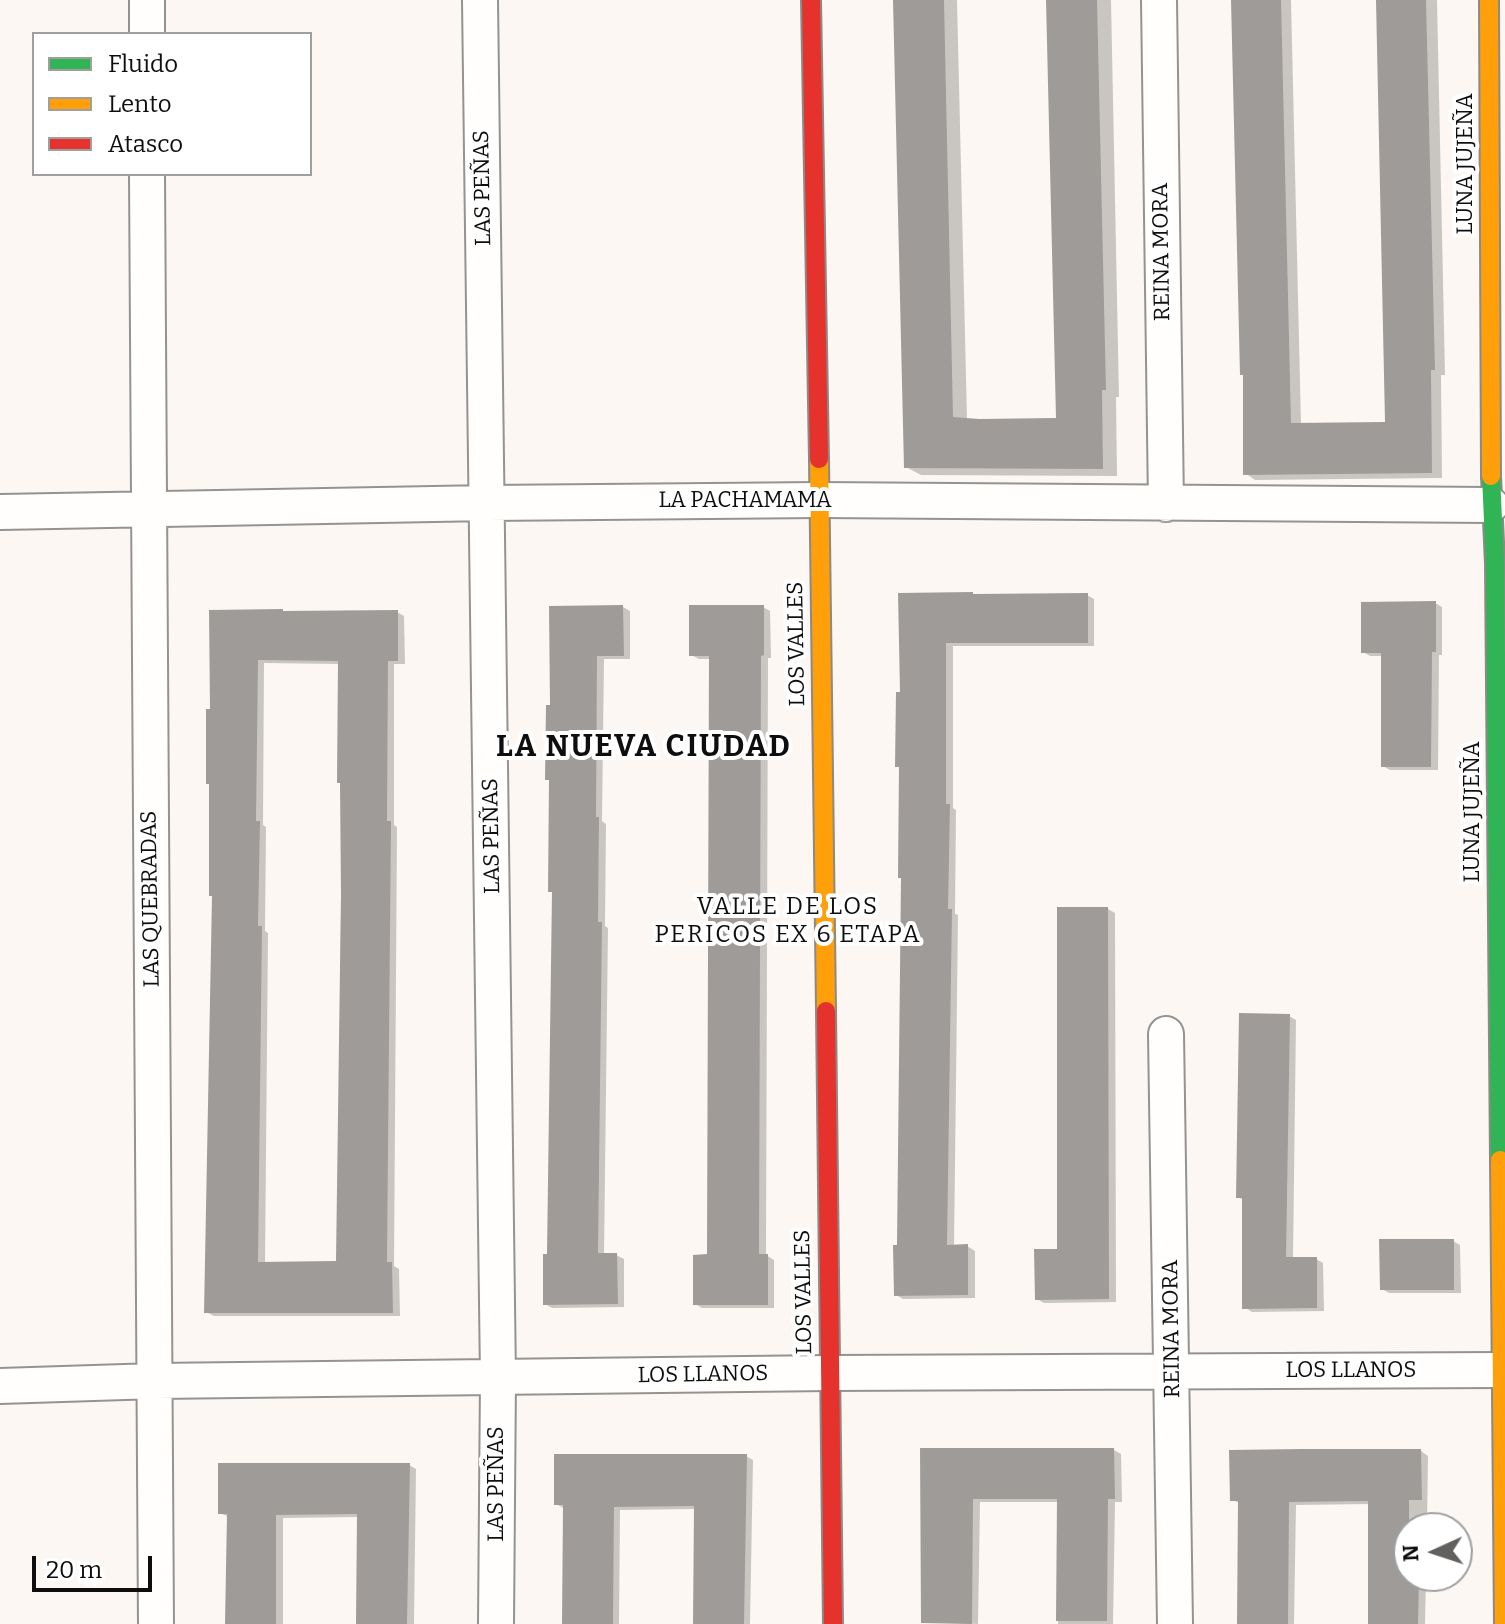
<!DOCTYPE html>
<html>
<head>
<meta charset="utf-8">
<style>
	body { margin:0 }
	#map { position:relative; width:1505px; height:1624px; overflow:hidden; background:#fcf7f2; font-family:Bitter,serif }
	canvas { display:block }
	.legend { position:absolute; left:32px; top:32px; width:280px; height:144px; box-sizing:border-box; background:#fff; border:2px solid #9f9f9f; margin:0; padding:10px 14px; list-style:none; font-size:24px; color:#0e0e0e }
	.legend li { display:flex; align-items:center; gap:16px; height:40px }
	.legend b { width:40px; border:2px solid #9f9f9f }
	.north { position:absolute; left:1393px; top:1512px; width:80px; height:80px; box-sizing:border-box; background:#fff; border:2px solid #9f9f9f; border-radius:50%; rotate:267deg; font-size:22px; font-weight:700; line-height:32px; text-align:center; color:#0e0e0e }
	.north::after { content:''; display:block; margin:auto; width:28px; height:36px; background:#61605e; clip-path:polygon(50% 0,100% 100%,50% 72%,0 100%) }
	.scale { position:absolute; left:32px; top:1556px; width:120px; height:36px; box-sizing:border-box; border:4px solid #0e0e0e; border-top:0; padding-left:10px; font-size:24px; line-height:28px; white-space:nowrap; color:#0e0e0e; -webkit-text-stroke:6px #fff; paint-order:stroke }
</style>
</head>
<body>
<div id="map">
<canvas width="1505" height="1624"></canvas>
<ul class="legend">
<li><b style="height:10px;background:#30b455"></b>Fluido</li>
<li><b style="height:10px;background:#ff9f0a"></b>Lento</li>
<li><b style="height:10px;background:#e5322d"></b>Atasco</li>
</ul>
<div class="north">N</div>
<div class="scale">20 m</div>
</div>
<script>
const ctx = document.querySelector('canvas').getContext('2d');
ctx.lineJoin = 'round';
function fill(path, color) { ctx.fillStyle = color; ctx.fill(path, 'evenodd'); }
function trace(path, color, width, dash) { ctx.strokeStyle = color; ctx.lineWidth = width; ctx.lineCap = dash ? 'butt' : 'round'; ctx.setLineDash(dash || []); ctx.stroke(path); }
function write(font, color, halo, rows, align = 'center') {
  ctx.font = font + ' Bitter,serif'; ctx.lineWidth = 8; ctx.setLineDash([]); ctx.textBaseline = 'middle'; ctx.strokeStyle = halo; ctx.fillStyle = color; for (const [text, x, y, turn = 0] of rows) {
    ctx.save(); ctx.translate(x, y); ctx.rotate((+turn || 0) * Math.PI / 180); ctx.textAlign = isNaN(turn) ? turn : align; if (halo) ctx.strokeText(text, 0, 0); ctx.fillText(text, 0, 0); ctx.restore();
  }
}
const shadow = new Path2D(`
	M895,0H957L967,419L1058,420L1048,0H1111L1119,397H1116L1117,476L921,475L906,467Z
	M1233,0H1291L1301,425L1387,424L1378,0H1437L1445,375H1441L1442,478L1255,480L1245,473V376L1242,374Z
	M900,595H1087L1094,599V646H953V808L956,810L955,914L958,915L954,1247L967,1246L975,1251V1298L903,1299L896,1295L899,1247L903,879Z
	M1435,603L1442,607V655H1439L1438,770H1390L1383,766V656H1370L1363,652Z
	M623,607L630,611V659H604L602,821L606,824L605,926L608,928L604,1255H616L624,1259V1307L552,1308L545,1304L549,1256L554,893L552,707Z
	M763,607L770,611L771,658H768L766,1255L774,1260V1308H702L695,1304L709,1256L711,659H699L691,655Z
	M211,612H397L404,616L405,664H394V825L397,827L394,1266L399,1269L400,1316H214L206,1312L214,896ZM264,663L340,664L339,782L342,784L338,1263L265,1264L268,933L265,931L266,827L263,825Z
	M1108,909L1115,913L1116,1302L1044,1303L1037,1299L1059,1251Z
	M1289,1016L1296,1020L1293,1259H1316L1323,1263L1324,1311L1252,1312L1244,1307V1200L1238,1197Z
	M1453,1241L1460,1245L1461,1293H1389L1382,1289Z
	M922,1450H1114L1121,1454L1122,1502H1115L1113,1624H1058L1059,1502H980L978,1624L923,1622Z
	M1421,1451L1428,1456L1427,1528H1409V1576H1426L1425,1624H1371L1370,1504L1296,1505L1294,1624H1241L1240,1504L1232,1499Z
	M746,1456L753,1460L750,1624H697L696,1509L620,1510L619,1624H564L565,1509L556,1504Z
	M409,1465L416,1469L414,1624H360L359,1517L283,1518V1624H227L229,1517L220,1513Z`);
const building = new Path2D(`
	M893,0H944L953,417L979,419L1056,418L1046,0H1097L1106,390H1102L1103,469L904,468Z
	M1231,0H1281L1291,423L1385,422L1376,0H1426L1435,370H1431L1432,473L1243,475V375H1240Z
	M973,592V594L1088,593V643H946V804H950L948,909H952L947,1245L968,1244V1295L894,1296L893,1245H897L901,878H898L899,767H895L896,692H900L898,593Z
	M1436,601V652H1432L1431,767H1381V653H1361V602Z
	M623,605L624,656H597L596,817H599L598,922H602L598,1253H617L618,1304L543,1305V1254H547L552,892H548L549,780H545L546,705H550L549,606Z
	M689,605H764V655L761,656L759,1254H768V1305H693V1255L707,1254L709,656H689Z
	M283,609V611L398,610V661H388L387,821H391L387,1262H392L393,1313H204L212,896H209V784H206V709H210L209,610ZM258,660L338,661L337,783H340L341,895L336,1261L258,1262L262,926H258L260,821H256Z
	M1057,907H1108L1109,1299L1035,1300L1034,1249H1057Z
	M1239,1013L1290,1014L1286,1257H1317V1308L1242,1309V1198H1236Z
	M1379,1239H1454V1290H1380Z
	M920,1448H1114L1115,1499H1108L1107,1621H1056L1057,1499H973L972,1624L921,1623Z
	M1303,1449H1421L1422,1500H1409V1576H1419L1418,1624H1368V1501L1289,1502L1288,1624H1237L1238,1501H1230L1229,1450Z
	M554,1454H747L744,1624H693L694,1506L614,1507L613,1624H562L563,1505H554Z
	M218,1463H410L407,1624H356L357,1514L276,1515V1624H225L227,1514H218Z`);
const street = new Path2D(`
	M147,0V34
	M480,0L498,1378L496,1624
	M1159,0L1166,504
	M147,174L156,1624
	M0,512L488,503L820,500L1491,505
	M1166,1034L1175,1624
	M0,1386L156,1381L829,1373L1502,1370`);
const fast = new Path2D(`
	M1491,476L1495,564L1500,1160`);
const slow = new Path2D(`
	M1489,0L1491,476
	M819,459L826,1011
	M1500,1160L1504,1624`);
const jam = new Path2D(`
	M811,0L819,459
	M826,1011L833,1624`);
const streetNames = [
	["LUNA JUJEÑA",1466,164,-90],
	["LAS PEÑAS",483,188,-91],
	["REINA MORA",1162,252,-91],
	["LA PACHAMAMA",745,501],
	["LOS VALLES",797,644,-91],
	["LUNA JUJEÑA",1473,812,-90],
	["LAS PEÑAS",492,836,-91],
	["LAS QUEBRADAS",151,899,-91],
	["LOS VALLES",804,1292,-91],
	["REINA MORA",1172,1329,-91],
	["LOS LLANOS",1351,1371],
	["LOS LLANOS",703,1375,-1],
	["LAS PEÑAS",497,1484,-90]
];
const neighbourhoodNames = [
	["VALLE DE LOS",788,907],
	["PERICOS EX 6 ETAPA",788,935]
];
const districtNames = [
	["LA NUEVA CIUDAD",644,748]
];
fill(shadow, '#0003');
fill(building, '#9f9b98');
trace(street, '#959391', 38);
trace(fast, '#8c8a87', 22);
trace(slow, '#8c8a87', 22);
trace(jam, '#8c8a87', 22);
trace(street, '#fffefd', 34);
trace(fast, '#30b455', 18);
trace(slow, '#ff9f0a', 18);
trace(jam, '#e5322d', 18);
write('22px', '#0e0e0e', '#fff', streetNames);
ctx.letterSpacing = '2px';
write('24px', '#0e0e0e', '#fff', neighbourhoodNames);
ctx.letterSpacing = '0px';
ctx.letterSpacing = '2px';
write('bold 30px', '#0e0e0e', '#fff', districtNames);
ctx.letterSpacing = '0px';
</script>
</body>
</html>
